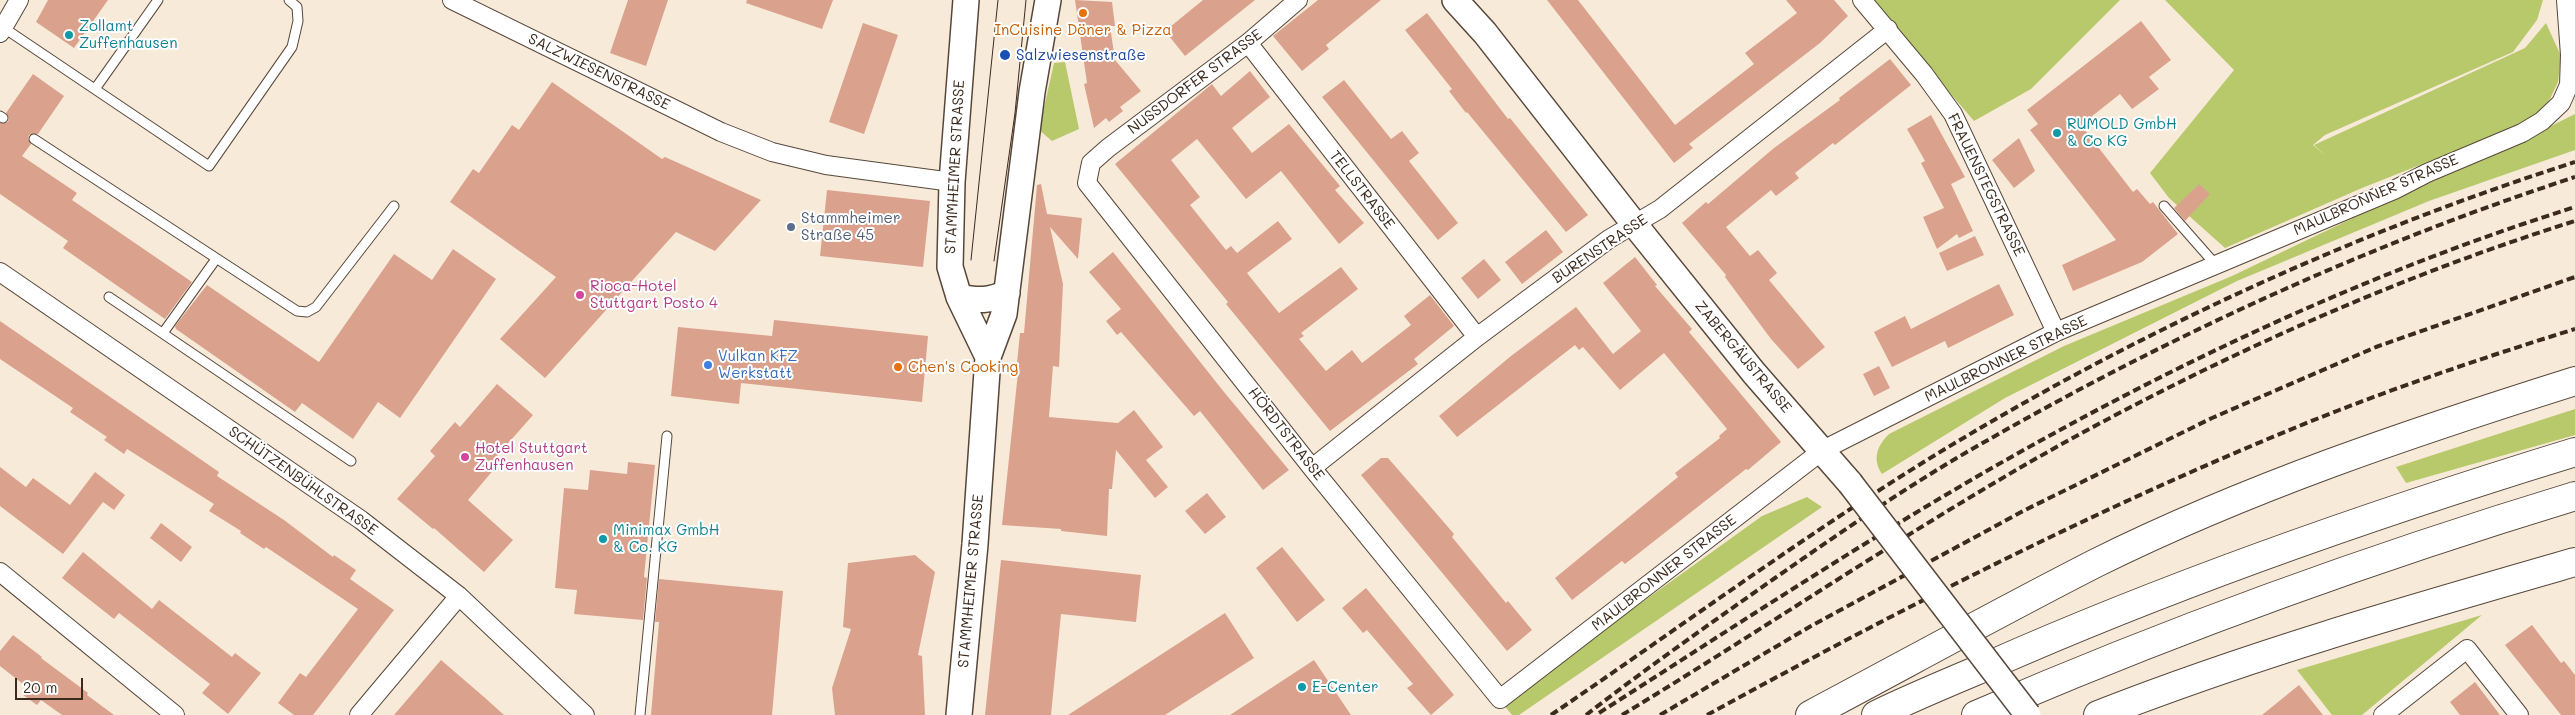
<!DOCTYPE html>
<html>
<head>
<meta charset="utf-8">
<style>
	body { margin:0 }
	#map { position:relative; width:2575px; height:715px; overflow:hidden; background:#f8ead9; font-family:Mali,sans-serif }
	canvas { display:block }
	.scale { position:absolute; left:15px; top:678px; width:68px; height:22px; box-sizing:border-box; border:2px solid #3b2a1e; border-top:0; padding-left:6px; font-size:15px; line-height:18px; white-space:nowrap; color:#3b2a1e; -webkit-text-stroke:4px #fff; paint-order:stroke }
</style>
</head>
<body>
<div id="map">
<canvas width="2575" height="715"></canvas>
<div class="scale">20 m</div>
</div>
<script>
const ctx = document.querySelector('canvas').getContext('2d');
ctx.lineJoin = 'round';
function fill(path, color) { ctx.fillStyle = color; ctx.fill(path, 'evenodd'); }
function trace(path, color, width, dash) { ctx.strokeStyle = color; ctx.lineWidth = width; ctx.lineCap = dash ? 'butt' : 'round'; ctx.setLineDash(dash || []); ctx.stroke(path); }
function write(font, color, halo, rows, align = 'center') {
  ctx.font = font + ' Mali,sans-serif'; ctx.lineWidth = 4; ctx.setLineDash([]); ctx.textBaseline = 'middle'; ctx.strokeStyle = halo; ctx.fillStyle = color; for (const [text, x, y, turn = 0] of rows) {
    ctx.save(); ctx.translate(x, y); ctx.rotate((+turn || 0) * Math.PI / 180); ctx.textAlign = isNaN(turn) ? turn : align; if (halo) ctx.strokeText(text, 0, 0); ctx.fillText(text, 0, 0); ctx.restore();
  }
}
const green = new Path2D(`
	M1870,0H2120L2031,89L1974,121Z
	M2165,0H2543L2537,20L2513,52L2325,135L2313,145L2326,156L2314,145L2525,48L2546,23L2561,56L2558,82L2550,99L2537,114L2518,126L2362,188L2225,248L2169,198L2150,173L2234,70Z
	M1065,62L1079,129L1052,141L1039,130L1054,63Z
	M2575,114V150L2429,201L2237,281L2005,398L1882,474C1872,459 1877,446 1889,434L2064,346L2232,276L2430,181L2525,139Z
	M2575,409V435L2406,483L2396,467Z
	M1807,497L1822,507L1519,715H1512L1502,703L1762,516Z
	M2482,615L2362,715H2332L2297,670Z`);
const building = new Path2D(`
	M48,0H108L74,48L36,22Z
	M628,0H668L646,66L610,53Z
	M747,0H833L822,29L746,3Z
	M1075,0L1112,2L1115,26H1110L1115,60L1141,91L1120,107L1123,111L1109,122L1106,118L1094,128L1084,84L1087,83Z
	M1203,0H1255L1185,56L1165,31Z
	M1318,0H1381L1326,45L1329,49L1302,71L1273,36Z
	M1547,0H1578L1675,125L1754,64L1745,53L1797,13L1786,0H1834L1848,16L1820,43L1689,144L1693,148L1674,163Z
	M1427,13L1508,119L1510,118L1588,215L1566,232L1467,112L1466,113L1449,91L1452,89L1405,30Z
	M2141,21L2171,60L2149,77L2159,89L2132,109L2120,94L2081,125L2133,192L2137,189L2150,204L2153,202L2178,234L2142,262L2073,291L2062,265L2116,240L2030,130L2038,124L2027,110Z
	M863,23L898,35L864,134L829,122Z
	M1890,59L1911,85L1835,145L1833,143L1795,173L1799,178L1776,196L1771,190L1726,227L1750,256L1758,250L1777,273L1769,280L1825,347L1798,369L1771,339L1725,277L1726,275L1682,223L1706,202L1708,204L1774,148L1840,100L1839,98Z
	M1250,71L1270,97L1232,128L1252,153L1289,124L1340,186L1335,190L1364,223L1339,244L1281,171L1246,199L1197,139L1171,160L1200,197L1190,205L1226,250L1231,246L1237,253L1278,221L1292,239L1247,273L1279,313L1341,267L1358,289L1301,333L1304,336L1299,339L1326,371L1352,350L1362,363L1411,325L1404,316L1430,295L1454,326L1414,359L1418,364L1330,431L1226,304L1228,302L1115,164L1212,84L1221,96Z
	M33,74L64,96L38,134L29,135L28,139L31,144L22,156L77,193L72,200L192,282L165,319L63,248L68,241L0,194V123L8,122L9,118L6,113Z
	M1344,80L1391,139L1402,131L1419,153L1409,161L1458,223L1438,240L1322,97Z
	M552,82L662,159L665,157L761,200L715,251L676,232L545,378L500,339L556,277L450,202L473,169L479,173L512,125L519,130Z
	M1931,115L1965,177L1951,184L1973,231L1959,238L1957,234L1937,249L1923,217L1944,208L1921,163L1925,161L1907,129Z
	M2019,138L2035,171L2014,188L1992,160Z
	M1041,184L1047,214L1082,218L1078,259L1050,227L1063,284L1059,367L1053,366L1049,417L1118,423L1134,410L1163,447L1146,460L1168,487L1155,498L1116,450L1112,489H1109L1107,536L1061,531V529L1002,525L1019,363H1017L1020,333H1024L1037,185Z
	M2199,184L2210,194L2185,221L2174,208Z
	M827,190L930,201L923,267L820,256Z
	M1546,230L1563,252L1522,284L1505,262Z
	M1975,236L1984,255L1947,271L1939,253Z
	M453,249L496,279L400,418L378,402L353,439L302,403L295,412L176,329L175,326L207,285L319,362L394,254L432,280Z
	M1113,252L1224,392L1289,470L1263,490L1200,411L1194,416L1121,332L1117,335L1106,321L1121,309L1089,272Z
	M1635,257L1657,285L1655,286L1692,329L1689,332L1781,442L1748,470L1746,469L1625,564L1622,561L1572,600L1555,578L1678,477L1675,473L1720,438L1719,436L1727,429L1664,353L1620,390L1583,347L1579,350L1575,345L1457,437L1439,416L1511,356L1576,307L1613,354L1641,331L1603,283Z
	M1484,259L1501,280L1478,299L1461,278Z
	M1999,284L2014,315L1948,348L1945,341L1892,367L1874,332L1905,316L1911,329Z
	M774,320L928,336L922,402L741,383L739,404L671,396L678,327L772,336Z
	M0,321L219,472L217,476L284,520L333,557L334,555L356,570L350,579L394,610L313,715H294L278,703L300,673L306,677L358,609L266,547L264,549L240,533L241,531L209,511L214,504L127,449L124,454L104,440L107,437L70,412L73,408L0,359Z
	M1879,366L1890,388L1874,396L1863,374Z
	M497,384L533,415L496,457L501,461L468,500L513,540L484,572L434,528L433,529L397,499L435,456L430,451L455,422L460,427Z
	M1381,458H1388L1423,498L1454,534L1452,537L1506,603L1508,601L1532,630L1507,651L1361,475Z
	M628,462L655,465L644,577L647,578L643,620L574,614L577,590L555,588L564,488L588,490L590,470L627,474Z
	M0,467L26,487L33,478L70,505L95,472L125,495L114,510L103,502L63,554L0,506Z
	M1207,493L1226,517L1205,534L1185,511Z
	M161,523L192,547L181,562L150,538Z
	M1282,547L1325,600L1297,622L1256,568Z
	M83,552L152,609L159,600L232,657L235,653L261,673L228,714L202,693L210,684L119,613L114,619L62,578Z
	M915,555L935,572L918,655L922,656L925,715H835L832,688L851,629L843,627L848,563Z
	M1001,560L1141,575L1136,622L1061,614L1051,715H985Z
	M659,579L783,591L772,715H651L659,622H655Z
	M1366,588L1454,695L1431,715L1407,688L1413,684L1367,630L1363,633L1342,608Z
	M1225,613L1254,658L1165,715H1068Z
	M2532,625L2561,663L2564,661L2575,675V715H2561L2505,645Z
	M13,635L42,657L41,658L88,693L87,695L114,715H62L41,700L37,705L23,695L28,688L0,666V651Z
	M441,660L484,697L504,715H394Z
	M1314,660L1351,715H1230Z
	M2475,682L2500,715H2460L2450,702Z
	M2299,685L2323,715H2262Z`);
const lane = new Path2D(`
	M4,28L209,166L292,47L298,21L297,7L289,0
	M95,89L158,0
	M0,116L3,118
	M34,139L297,311L307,312L316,307L394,206
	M2164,206L2215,264
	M109,297L351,461
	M163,333L216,259
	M640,715L667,436`);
const street = new Path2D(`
	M452,0L721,132L772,152L826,165L952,182
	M1298,0L1248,43L1108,148L1091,163L1087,183L1312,468L1500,699L1823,450L2056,332L2394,190L2427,173L2522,133L2542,121L2561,103L2569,85L2570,55L2566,0
	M1862,0L1924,74L1953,114L2056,332
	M0,33L19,0
	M1248,43L1477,337
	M0,272L361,520L459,596L585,715
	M1312,468L1477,337L1609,239L1660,209L1888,29
	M0,572L175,715
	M359,715L459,596
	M2383,715L2467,649L2519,715`);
const secondary = new Path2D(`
	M966,0L952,182L950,267L959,297L988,357
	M1455,0L1485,33L1635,225L1754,373L1850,483
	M959,297C978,301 989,301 1007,293
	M959,715L975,544L988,357L1004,314L1032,92L1048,0`);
const highway = new Path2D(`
	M1810,715C1906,664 2000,612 2096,563C2249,487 2413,432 2575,381
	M1876,715C1913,697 1952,681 1990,665C2180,581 2376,513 2575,452
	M1976,715C2172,630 2371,558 2575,496
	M2098,715C2253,654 2415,608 2575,562`);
const tram = new Path2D(`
	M971,260L998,0
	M994,261L1015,113L1026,0`);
const rail = new Path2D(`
	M1599,713C1721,635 1841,556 1966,483C2158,371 2362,274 2575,207
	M1551,715C1682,626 1810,531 1945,449C2142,330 2356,232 2575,162
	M1586,715C1648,667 1711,623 1775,578C1834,537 1893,496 1955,459C2152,344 2358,248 2575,177
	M1622,715C1769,626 1910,529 2060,445C2223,355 2397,277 2575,221
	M1660,715L1811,626L2025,510L2212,418L2376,347L2575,277
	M1707,715C1902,608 2102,506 2309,422C2396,387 2485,357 2575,329`);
const secondaryBridge = new Path2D(`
	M1850,483L2028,715`);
const markers = [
	[1083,13,5,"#e8710a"],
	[69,35,5,"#0f9aa8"],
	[1005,55,6,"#1a4fb4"],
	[2057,133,5,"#0f9aa8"],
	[791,227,5,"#5c6f8a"],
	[580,295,5,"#d1479c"],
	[708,365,5,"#3f7fe0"],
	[898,367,5,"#e8710a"],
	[465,457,5,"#d1479c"],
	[603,539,5,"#0f9aa8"],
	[1302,687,5,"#0f9aa8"]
];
const cultureNames = [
	["Zollamt",79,26],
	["Zuffenhausen",79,43],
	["RUMOLD GmbH",2067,124],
	["& Co KG",2067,141],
	["Minimax GmbH",613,530],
	["& Co. KG",613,547],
	["E-Center",1312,687]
];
const foodNames = [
	["InCuisine Döner & Pizza",1083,30],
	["Chen's Cooking",908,367,"left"]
];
const transitNames = [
	["Salzwiesenstraße",1016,55]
];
const streetNames = [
	["SALZWIESENSTRASSE",599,72,26],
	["NUSSDORFER STRASSE",1195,82,-37],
	["STAMMHEIMER STRASSE",955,167,-87],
	["FRAUENSTEGSTRASSE",1986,185,64],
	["TELLSTRASSE",1362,190,52],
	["MAULBRONNER STRASSE",2376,195,-24],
	["BURENSTRASSE",1600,249,-34],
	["ZABERGÄUSTRASSE",1743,357,50],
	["MAULBRONNER STRASSE",2006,359,-26],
	["HÖRDTSTRASSE",1286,434,52],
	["SCHÜTZENBÜHLSTRASSE",303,481,35],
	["MAULBRONNER STRASSE",1664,573,-38],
	["STAMMHEIMER STRASSE",971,581,-85]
];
const serviceNames = [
	["Stammheimer",801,218],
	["Straße 45",801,235]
];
const hotelNames = [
	["Rioca-Hotel",590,286],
	["Stuttgart Posto 4",590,303],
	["Hotel Stuttgart",475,448],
	["Zuffenhausen",475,465]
];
const shopNames = [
	["Vulkan KFZ",718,356],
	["Werkstatt",718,373]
];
fill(green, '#b8c96c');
fill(building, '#daa28d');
trace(lane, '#57473a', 11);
trace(street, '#57473a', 20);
trace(secondary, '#57473a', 28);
trace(highway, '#57473a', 30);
trace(lane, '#fff', 9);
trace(street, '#fff', 18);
trace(secondary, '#fff', 25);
trace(highway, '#fff', 28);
trace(tram, '#3b2a1e', 1);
trace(rail, '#3b2a1e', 4, [8, 4]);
trace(secondaryBridge, '#57473a', 28, []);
trace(secondaryBridge, '#fff', 25);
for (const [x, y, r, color] of markers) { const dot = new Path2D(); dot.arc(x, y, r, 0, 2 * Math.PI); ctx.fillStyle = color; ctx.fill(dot); trace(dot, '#fff', 2); }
write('15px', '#0d838f', '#fff', cultureNames, 'left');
write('15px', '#c56008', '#fff', foodNames);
write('15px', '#164399', '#fff', transitNames, 'left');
write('15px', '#3b2a1e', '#fff', streetNames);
write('15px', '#4e5e75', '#fff', serviceNames, 'left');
write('15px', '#b23c85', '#fff', hotelNames, 'left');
write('15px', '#366cbe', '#fff', shopNames, 'left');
</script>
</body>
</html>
